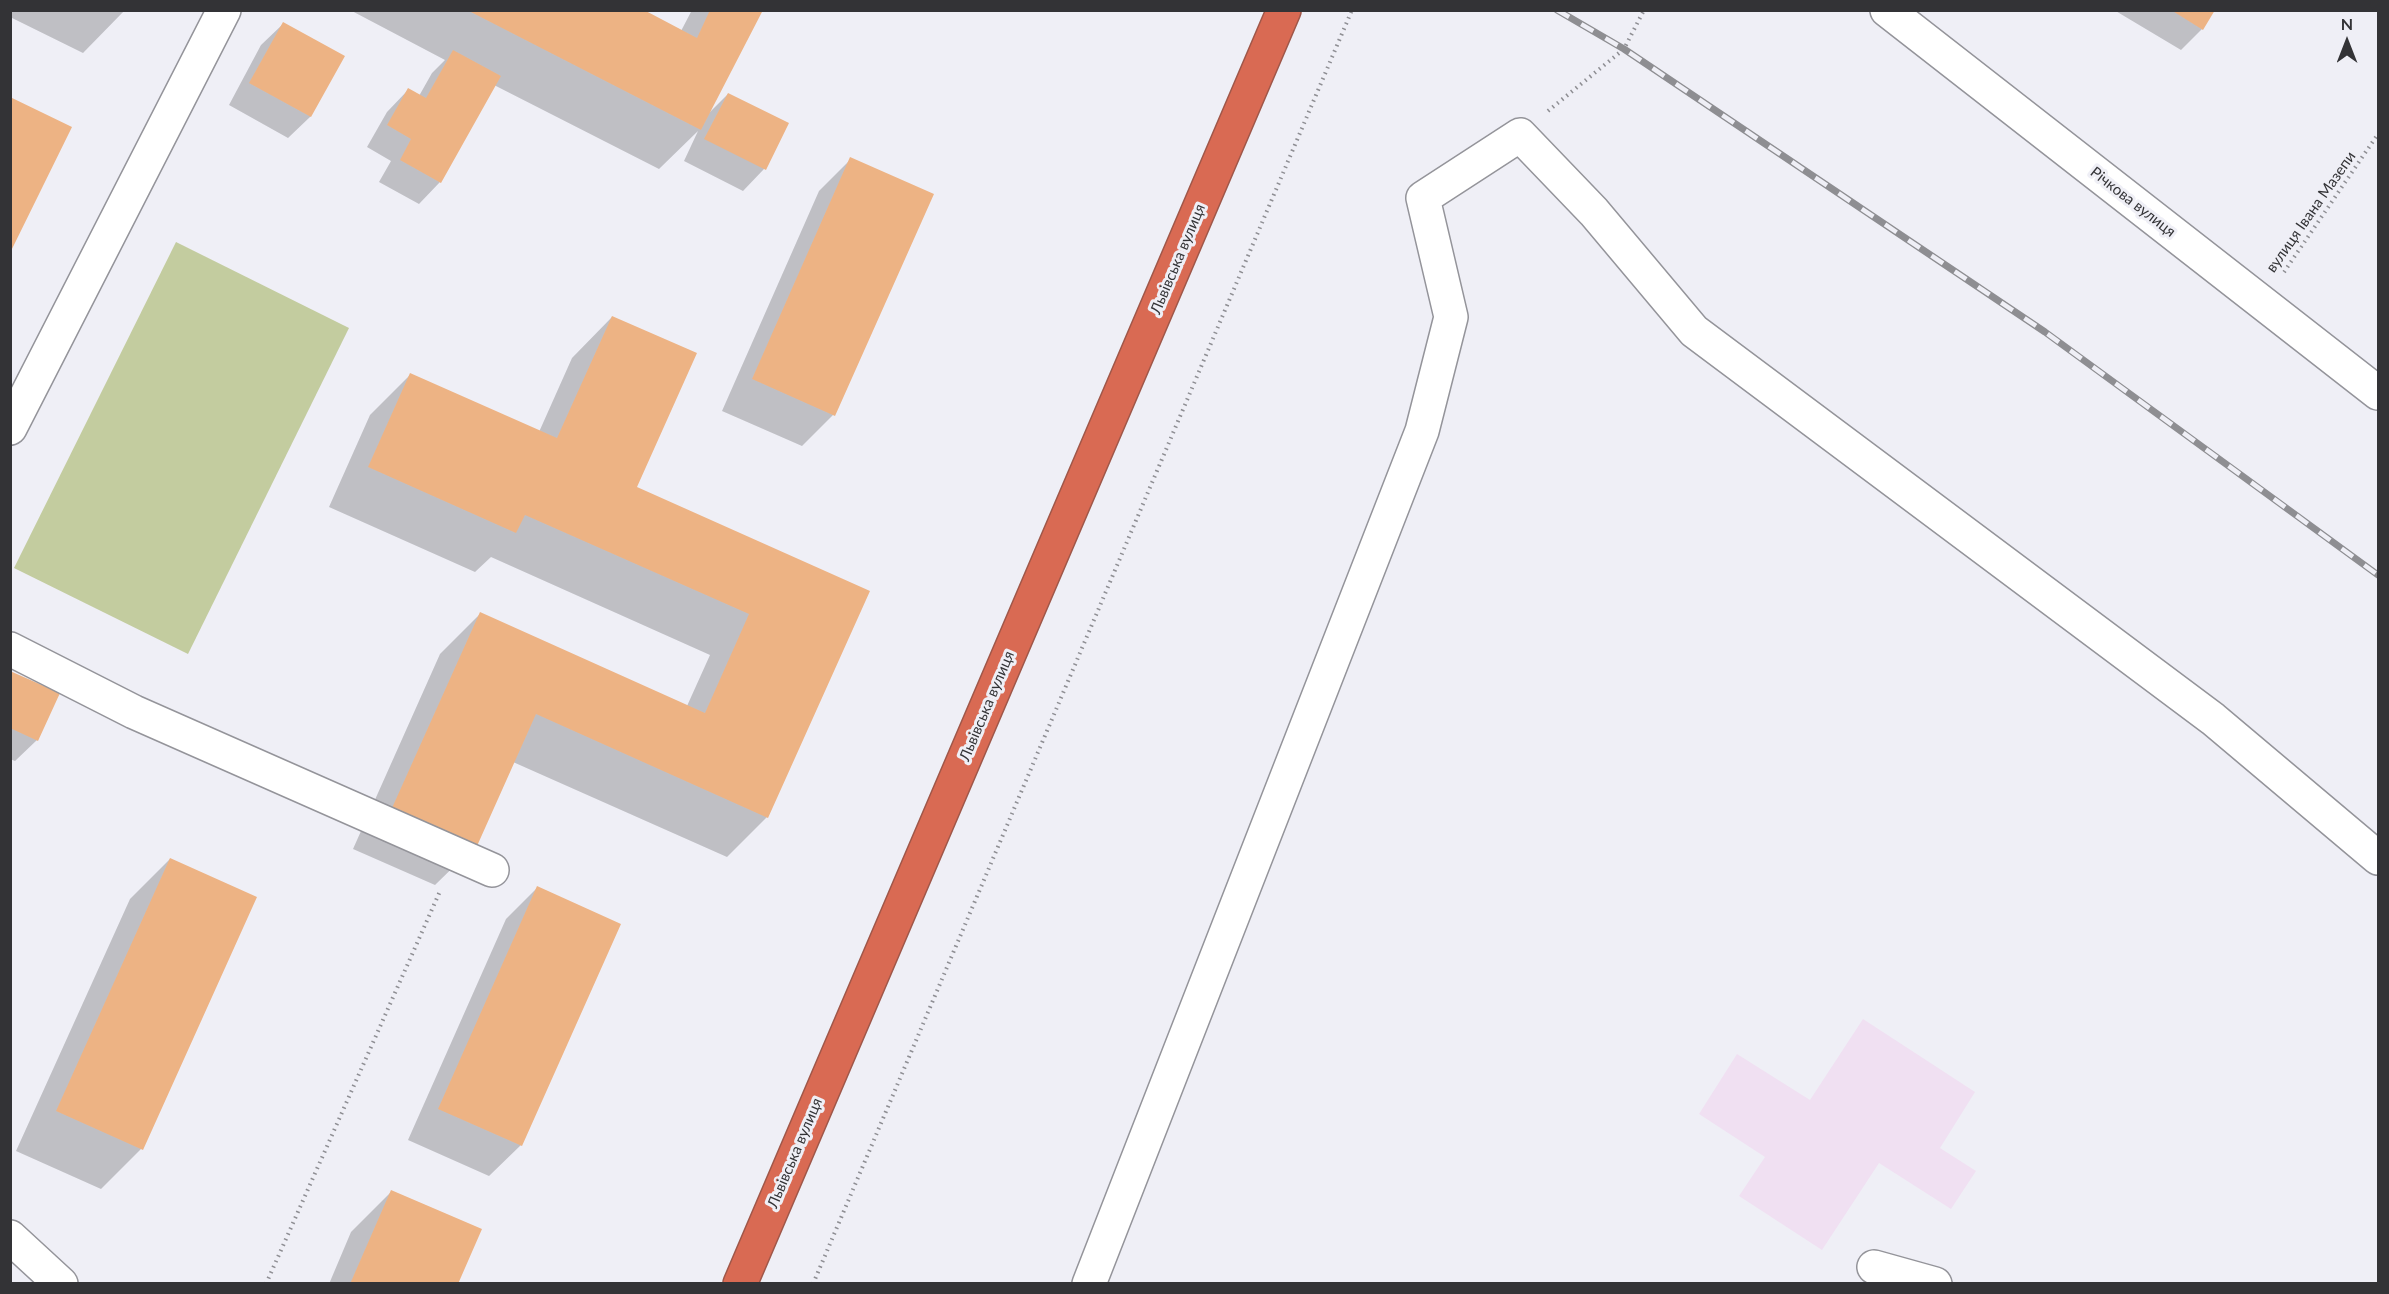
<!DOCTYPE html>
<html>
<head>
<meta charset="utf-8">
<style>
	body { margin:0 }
	#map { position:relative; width:2389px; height:1294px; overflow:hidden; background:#efeff6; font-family:Lato,sans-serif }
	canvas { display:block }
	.frame { position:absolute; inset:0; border:12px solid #333336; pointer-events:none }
	.north { position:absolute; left:2317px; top:12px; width:60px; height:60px; -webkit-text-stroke:4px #efeff6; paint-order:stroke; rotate:0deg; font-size:16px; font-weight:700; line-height:24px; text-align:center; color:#333336 }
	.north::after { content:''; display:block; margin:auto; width:21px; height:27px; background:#333336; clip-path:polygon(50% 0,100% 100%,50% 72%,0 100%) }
</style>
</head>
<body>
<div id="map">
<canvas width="2389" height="1294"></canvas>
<div class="frame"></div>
<div class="north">N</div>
</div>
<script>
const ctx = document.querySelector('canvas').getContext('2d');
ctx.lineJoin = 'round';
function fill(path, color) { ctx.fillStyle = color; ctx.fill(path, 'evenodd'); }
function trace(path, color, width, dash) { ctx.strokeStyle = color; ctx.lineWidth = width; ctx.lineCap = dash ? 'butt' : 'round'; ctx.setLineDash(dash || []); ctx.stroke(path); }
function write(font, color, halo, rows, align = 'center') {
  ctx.font = font + ' Lato,sans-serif'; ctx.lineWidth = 6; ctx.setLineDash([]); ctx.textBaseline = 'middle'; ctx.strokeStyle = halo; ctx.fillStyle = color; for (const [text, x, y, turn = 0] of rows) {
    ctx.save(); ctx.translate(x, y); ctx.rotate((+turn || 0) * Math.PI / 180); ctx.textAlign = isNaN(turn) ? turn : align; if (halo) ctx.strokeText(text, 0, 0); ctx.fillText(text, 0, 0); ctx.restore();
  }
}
const industrial = new Path2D(`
	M1863,1019L1975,1092L1940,1148L1976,1171L1951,1209L1879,1163L1822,1250L1739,1196L1765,1157L1699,1114L1737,1054L1810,1100Z`);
const green = new Path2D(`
	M176,242L349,328L188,654L14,568Z`);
const shadow = new Path2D(`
	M10,10H125L83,53L10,17Z
	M350,10H641L681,31L692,10H761L708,114L728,94L787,124L764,169L743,191L684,161L698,131L659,169L494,85L440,182L419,204L379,182L391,161L367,147L387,112L408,90L419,96L432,73L445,60Z
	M2114,10H2213L2202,29L2181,50Z
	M283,24L343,57L310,117L288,138L229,105L261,45Z
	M851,159L833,415L802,446L722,411L819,191Z
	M612,317L635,488L868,592L767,817L727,857L513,762L476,845L435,885L353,849L440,654L480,614L687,706L710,655L491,557L475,572L329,507L370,415L410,375L539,432L572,358Z
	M10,673L37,740L15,761L10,759Z
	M170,859L141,1149L101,1189L16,1151L130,899Z
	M537,888L521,1145L489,1176L408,1140L506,919Z
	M391,1192L457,1284H329L351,1232Z`);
const building = new Path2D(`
	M467,10H644L697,38L710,10H763L701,130Z
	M2171,10H2215L2203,30Z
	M283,22L345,56L311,117L249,83Z
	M453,50L501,76L441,183L400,160L411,139L387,125L408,88L426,98Z
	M728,93L789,123L766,170L704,139Z
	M10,97L72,127L10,253Z
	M850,157L934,194L835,416L752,379Z
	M612,316L697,353L637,487L870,591L768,818L536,714L477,846L392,808L480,612L705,713L749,614L525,515L516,533L368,467L410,373L557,438Z
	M10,671L60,693L38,741L10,728Z
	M170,858L257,897L143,1150L56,1111Z
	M537,886L621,924L522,1146L438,1109Z
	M391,1190L482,1229L458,1284H350Z`);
const path = new Path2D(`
	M1548,111L1624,49L1644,10
	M2284,272L2378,134
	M266,1284L441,889
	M813,1284L1352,10`);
const minor = new Path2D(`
	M1887,10L2378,393
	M10,428L224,10
	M10,649L134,712L492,870
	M10,1237L61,1284
	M1874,1267L1935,1284
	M1089,1284L1422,431L1451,317L1423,198L1520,135L1594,212L1694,331L2213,719L2378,858`);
const highway = new Path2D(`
	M740,1284L1284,10`);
const rail = new Path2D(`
	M1557,10L1624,49L2045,332L2378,575`);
const streetNames = [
	["Річкова вулиця",2133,202,38],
	["вулиця Івана Мазепи",2311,212,-55],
	["Львівська вулиця",1178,259,-67],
	["Львівська вулиця",987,706,-67],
	["Львівська вулиця",795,1153,-67]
];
fill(industrial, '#f0e0f2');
fill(green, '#c3cc9f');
fill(shadow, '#0003');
fill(building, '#edb384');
trace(minor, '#94949a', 36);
trace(highway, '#9f5749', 36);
trace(path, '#8e8e93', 4, [1.5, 4.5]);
trace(minor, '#fff', 33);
trace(highway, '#d96a53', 33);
trace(rail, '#8e8e92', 7);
trace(rail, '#efeff6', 4.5, [14]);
write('15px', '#333336', '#efeff6', streetNames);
</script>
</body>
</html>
